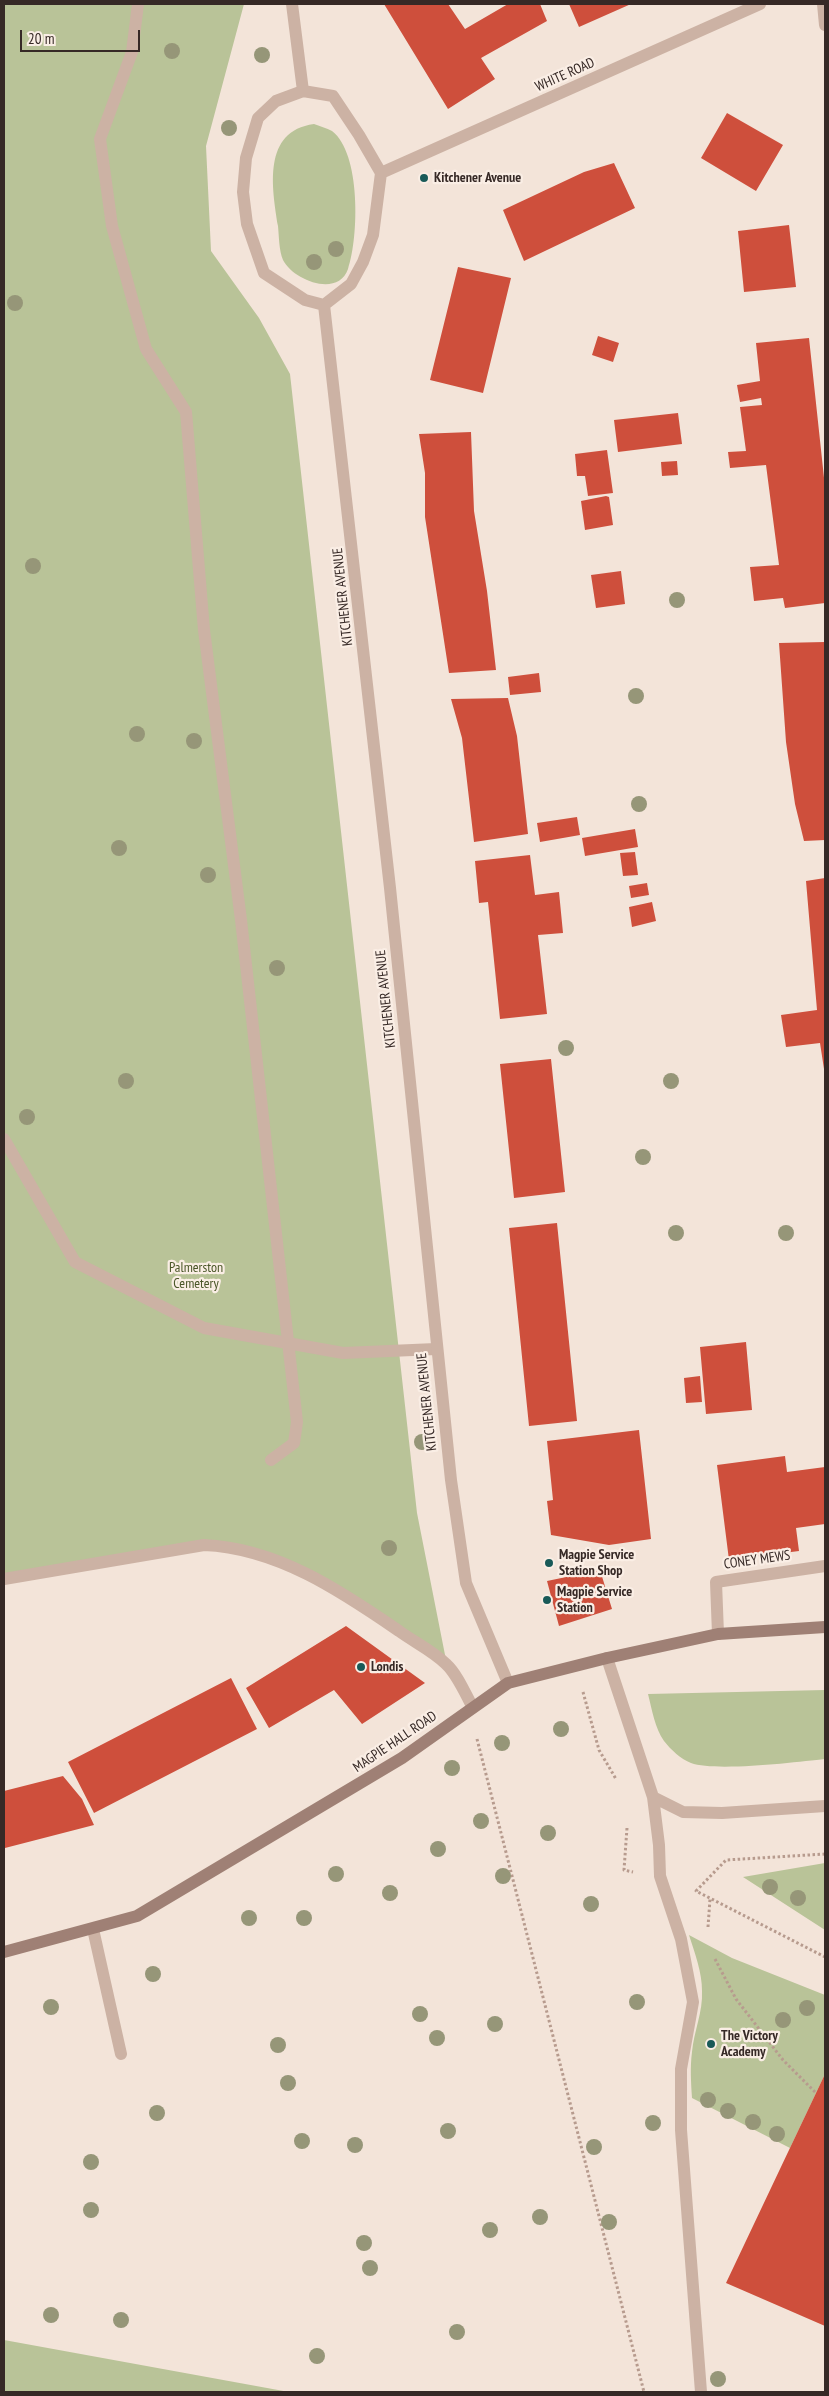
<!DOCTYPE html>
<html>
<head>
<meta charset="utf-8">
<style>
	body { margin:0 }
	#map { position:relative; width:829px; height:2396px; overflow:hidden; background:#f3e4d9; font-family:"PT Sans Narrow",sans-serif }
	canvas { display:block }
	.frame { position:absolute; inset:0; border:5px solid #362926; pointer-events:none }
	.scale { position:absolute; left:20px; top:30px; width:120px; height:22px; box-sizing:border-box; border:2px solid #362926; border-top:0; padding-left:6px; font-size:15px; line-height:18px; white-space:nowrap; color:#362926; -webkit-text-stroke:4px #faeee5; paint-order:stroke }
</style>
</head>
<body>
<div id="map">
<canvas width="829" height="2396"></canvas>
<div class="frame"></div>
<div class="scale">20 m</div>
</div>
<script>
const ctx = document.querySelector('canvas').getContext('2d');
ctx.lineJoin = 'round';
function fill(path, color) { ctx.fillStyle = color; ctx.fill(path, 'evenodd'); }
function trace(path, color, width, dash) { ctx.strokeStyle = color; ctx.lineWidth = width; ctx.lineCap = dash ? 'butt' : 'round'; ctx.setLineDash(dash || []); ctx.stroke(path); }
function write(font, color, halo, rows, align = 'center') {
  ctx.font = font + ' "PT Sans Narrow",sans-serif'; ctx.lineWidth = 4.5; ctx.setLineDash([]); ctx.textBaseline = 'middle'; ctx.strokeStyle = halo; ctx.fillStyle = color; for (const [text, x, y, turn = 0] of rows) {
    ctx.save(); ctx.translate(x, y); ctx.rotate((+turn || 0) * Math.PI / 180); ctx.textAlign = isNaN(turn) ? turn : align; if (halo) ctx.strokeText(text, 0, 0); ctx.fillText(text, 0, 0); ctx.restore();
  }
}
const green = new Path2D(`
	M4,4H244L206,146L211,251L259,318L290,374L417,1513L447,1665L310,1575L230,1546L4,1579Z
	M314,124C319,126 327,128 332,131C361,153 359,237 348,269C338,298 293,280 283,260C279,251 279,236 278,226C272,188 262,131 314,124Z
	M825,1690V1759C797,1762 715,1772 691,1763C681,1759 671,1750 664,1741C655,1728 652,1710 648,1694Z
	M825,1863V1930L743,1877Z
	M689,1935L732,1958L825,1995V2074L790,2148L692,2098C691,2082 690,2067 692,2052C694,2031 703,2012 702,1991C702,1972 695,1954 689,1935Z
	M4,2340L289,2392H4Z`);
const building = new Path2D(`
	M384,4H448L465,29L508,4H540L547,21L481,58L495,79L448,109Z
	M569,4H631L579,27Z
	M727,113L783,145L756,191L701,158Z
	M614,163L635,208L524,261L503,210L584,172Z
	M789,225L796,287L744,292L738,231Z
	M458,267L511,278L483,393L430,380Z
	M598,336L619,343L613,362L592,355Z
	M809,338L825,487V603L785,608L783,598L754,601L750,567L779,565L766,465L730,468L728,452L746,451L740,407L762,405L761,398L740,402L737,385L760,381L756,343Z
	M678,413L682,444L618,452L614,420Z
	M471,432L474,511L487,591L496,670L449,673L425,517V473L419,434Z
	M607,450L613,493L588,496L585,476H577L575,454Z
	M677,461L678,475L662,476L661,462Z
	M606,496L609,497L613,525L585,530L581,501Z
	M621,571L625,604L596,608L591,575Z
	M825,642V840L804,841L795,804L786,742L779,643Z
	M539,673L541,692L510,695L508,677Z
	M508,698L517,736L528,834L474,842L462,738L451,699Z
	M577,817L580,835L540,842L537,823Z
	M635,829L638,847L585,856L582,838Z
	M635,852L638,875L623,876L620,853Z
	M530,855L535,895L559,892L563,933L538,935L547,1014L500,1019L488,902L479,903L475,861Z
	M825,878V1069H824L820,1043L786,1047L781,1015L817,1010L806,881Z
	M647,883L649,895L631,898L629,886Z
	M652,902L656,921L632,927L629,907Z
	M551,1059L565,1192L514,1198L500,1064Z
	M557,1223L577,1421L529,1426L509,1228Z
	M746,1342L752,1410L706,1414L700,1347Z
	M700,1376L702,1402L686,1403L684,1378Z
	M639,1430L651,1539L609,1545L551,1535L547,1501L553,1500L547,1441Z
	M785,1456L787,1472L825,1467V1524L796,1528L799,1551L729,1560L717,1465Z
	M600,1570L612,1609L559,1626L547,1581Z
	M346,1626L425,1683L362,1724L334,1690L269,1728L246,1688Z
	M231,1678L257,1729L94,1813L68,1762Z
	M63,1776L82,1799L94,1825L5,1848L4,1791Z
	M825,2074V2326L726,2283Z`);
const path = new Path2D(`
	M583,1692L599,1750L616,1779
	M477,1739L644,2392
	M627,1828L624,1870L633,1872
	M825,1854L726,1860L696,1891L825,1957
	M708,1927L710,1899
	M715,1959L736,1999L783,2060L816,2093`);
const lane = new Path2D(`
	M138,4L132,52L100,139L112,226L146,349L186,412L204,630L241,920L297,1422L294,1443L271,1460
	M4,1139L75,1262L204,1328L343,1353L436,1349
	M4,1579L204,1545C277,1548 341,1591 399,1631C414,1642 433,1651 446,1664C457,1674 465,1693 472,1706
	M607,1658L653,1797L659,1845L660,1876L681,1939L693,2002L681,2069V2130L701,2392
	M653,1797L683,1812L722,1813L825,1806
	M93,1929L121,2054`);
const street = new Path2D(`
	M292,4L303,91
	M823,4L825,25
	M303,91L333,96L359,135L381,173L373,235L363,262L351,284L324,305L305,300L264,273L247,224L243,192L246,158L258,118L276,101Z
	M381,173L760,4
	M324,305L390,888L451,1480L466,1583L508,1683
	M718,1634L716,1582L825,1566`);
const secondary = new Path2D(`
	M4,1952L137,1916L402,1758L508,1683L607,1658L718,1634L825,1627`);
const trees = [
	[172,51],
	[262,55],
	[229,128],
	[336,249],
	[314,262],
	[15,303],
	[33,566],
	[677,600],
	[636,696],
	[137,734],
	[194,741],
	[639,804],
	[119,848],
	[208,875],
	[277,968],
	[566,1048],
	[126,1081],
	[671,1081],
	[27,1117],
	[643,1157],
	[676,1233],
	[786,1233],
	[422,1442],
	[389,1548],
	[561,1729],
	[502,1743],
	[452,1768],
	[481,1821],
	[548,1833],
	[438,1849],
	[336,1874],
	[503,1876],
	[770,1887],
	[390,1893],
	[798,1898],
	[591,1904],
	[249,1918],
	[304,1918],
	[153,1974],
	[637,2002],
	[51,2007],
	[807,2008],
	[420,2014],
	[783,2020],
	[495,2024],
	[437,2038],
	[278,2045],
	[288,2083],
	[708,2100],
	[728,2111],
	[157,2113],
	[753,2122],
	[653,2123],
	[448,2131],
	[777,2134],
	[302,2141],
	[355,2145],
	[594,2147],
	[91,2162],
	[91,2210],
	[540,2217],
	[609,2222],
	[490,2230],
	[364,2243],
	[370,2268],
	[51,2315],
	[121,2320],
	[457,2332],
	[317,2356],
	[718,2379]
];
const markers = [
	[424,178,5,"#195a58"],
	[549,1563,5,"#195a58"],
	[547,1600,5,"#195a58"],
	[361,1667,5,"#195a58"],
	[711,2044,5,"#195a58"]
];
const streetNames = [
	["WHITE ROAD",565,75,-24],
	["KITCHENER AVENUE",343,597,-96],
	["KITCHENER AVENUE",386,999,-96],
	["KITCHENER AVENUE",427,1402,-96],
	["CONEY MEWS",757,1560,-8],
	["MAGPIE HALL ROAD",395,1742,-34]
];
const poiNames = [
	["Kitchener Avenue",434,178],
	["Magpie Service",559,1555],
	["Station Shop",559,1571],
	["Magpie Service",557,1592],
	["Station",557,1608],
	["Londis",371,1667],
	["The Victory",721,2036],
	["Academy",721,2052]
];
const parkNames = [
	["Palmerston",196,1268],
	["Cemetery",196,1284]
];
fill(green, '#b9c398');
fill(building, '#ce4f3c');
trace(path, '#b79b8e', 3, [2.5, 2.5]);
trace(lane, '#ccb2a4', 12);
trace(street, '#ccb2a4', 12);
trace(secondary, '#9f8075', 12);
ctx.fillStyle = '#969678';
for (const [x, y] of trees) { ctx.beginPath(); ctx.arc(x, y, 8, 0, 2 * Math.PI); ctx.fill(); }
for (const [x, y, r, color] of markers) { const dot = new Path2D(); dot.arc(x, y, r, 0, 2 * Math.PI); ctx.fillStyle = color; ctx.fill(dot); trace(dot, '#faeee5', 2); }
write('14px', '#362926', '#faeee5', streetNames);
write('bold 14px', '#362926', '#faeee5', poiNames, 'left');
write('14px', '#4a5628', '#faeee5', parkNames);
</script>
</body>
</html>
